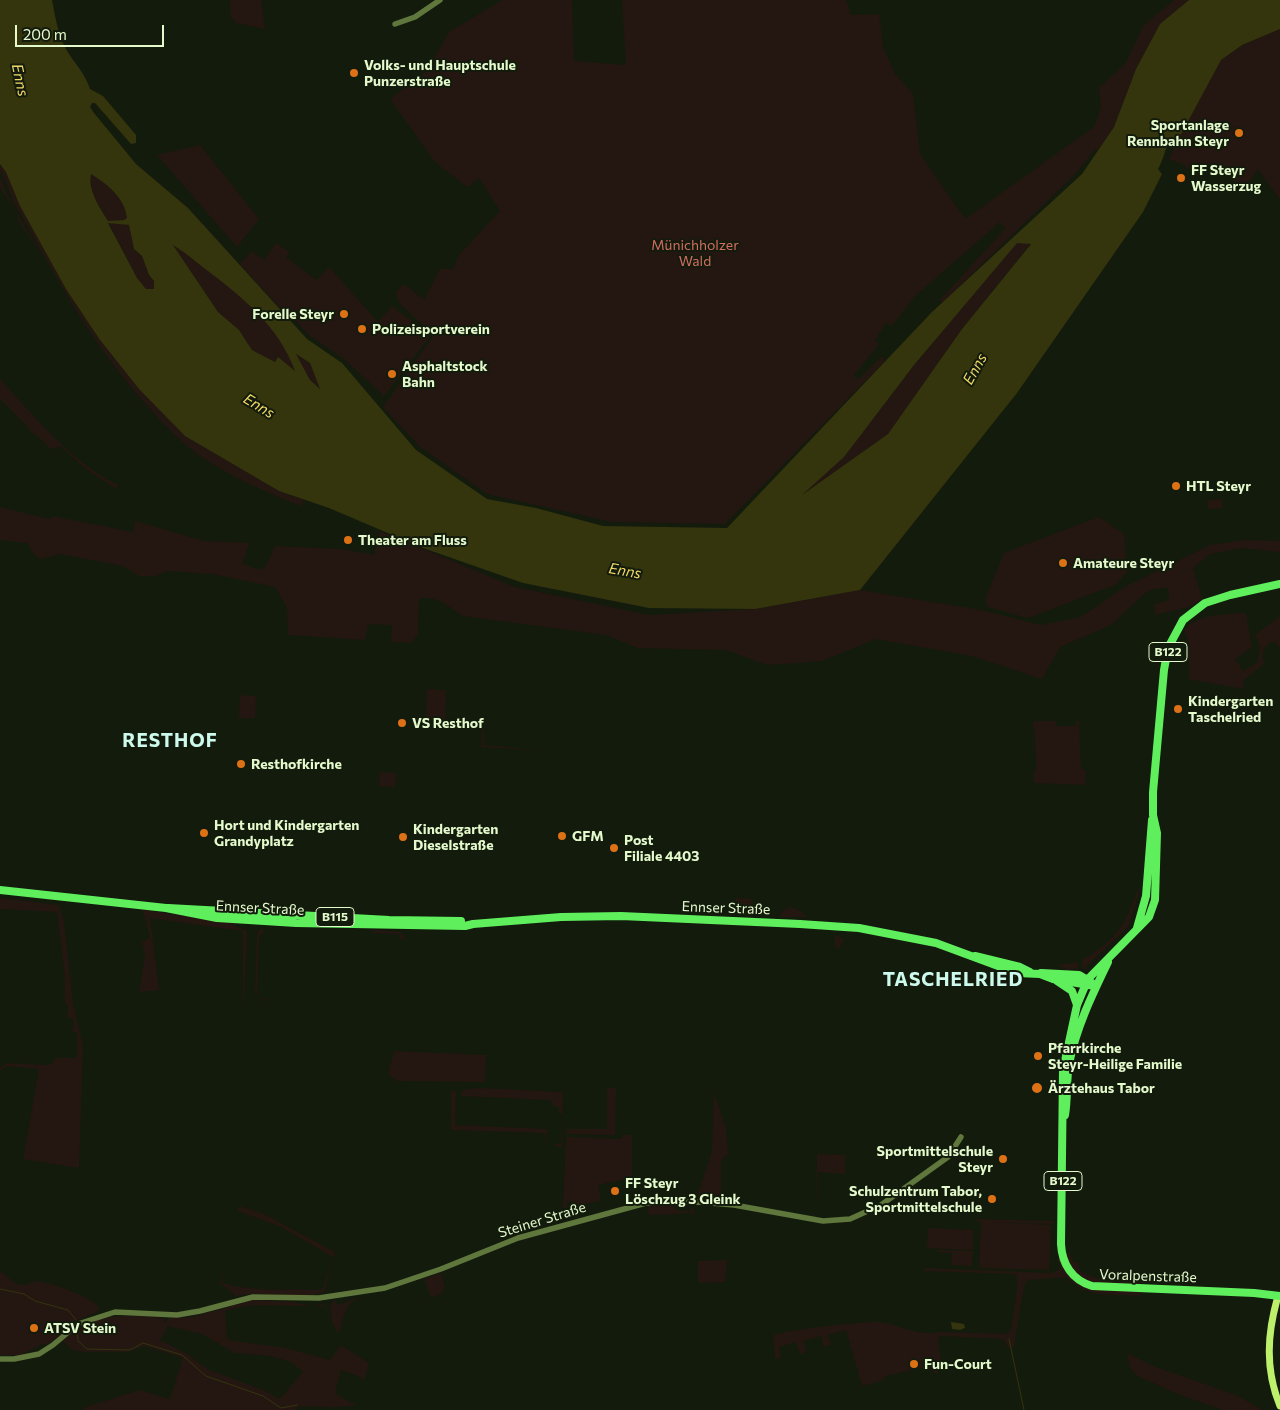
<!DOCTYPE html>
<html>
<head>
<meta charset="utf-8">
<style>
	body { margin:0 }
	#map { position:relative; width:1280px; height:1410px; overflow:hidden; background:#131b0d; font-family:Commissioner,sans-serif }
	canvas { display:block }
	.scale { position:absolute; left:15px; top:25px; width:149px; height:22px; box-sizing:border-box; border:2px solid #e4facc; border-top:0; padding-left:6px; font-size:15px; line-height:18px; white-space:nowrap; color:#e4facc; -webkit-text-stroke:4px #131b0d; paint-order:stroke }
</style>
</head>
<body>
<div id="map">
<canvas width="1280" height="1410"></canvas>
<div class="scale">200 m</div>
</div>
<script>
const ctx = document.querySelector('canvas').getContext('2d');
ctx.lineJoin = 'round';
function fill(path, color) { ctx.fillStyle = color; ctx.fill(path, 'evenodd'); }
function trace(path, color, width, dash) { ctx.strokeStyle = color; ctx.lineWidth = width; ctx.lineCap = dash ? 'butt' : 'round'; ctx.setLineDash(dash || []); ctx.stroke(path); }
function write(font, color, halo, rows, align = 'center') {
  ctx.font = font + ' Commissioner,sans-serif'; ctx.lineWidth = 4; ctx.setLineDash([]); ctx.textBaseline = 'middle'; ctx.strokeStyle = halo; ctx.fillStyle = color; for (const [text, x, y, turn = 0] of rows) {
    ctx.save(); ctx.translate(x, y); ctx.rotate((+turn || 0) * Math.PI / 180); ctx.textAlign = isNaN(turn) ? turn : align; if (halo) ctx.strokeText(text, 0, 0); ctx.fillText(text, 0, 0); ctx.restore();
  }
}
const green = new Path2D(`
	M230,0H261L265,29L236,23L231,17Z
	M502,0H572L574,61L626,65L622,0H846L851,15L879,14L883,47L895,74L913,94L920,154L965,219L1094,127L1101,107L1099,88L1126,63L1143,26L1174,0H1189L1160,24L1136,69L1114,127L1098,150L1095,149L1076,173L943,302L939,301L1005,229L1000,222L915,296L892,326L886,323L875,340L879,344L854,375L858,380L882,356L884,362L725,524L612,522L487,494L419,446L383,407L434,335L399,303L396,292L404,284L424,300L440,269H453L459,255L500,211L479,178L467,187L435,162L390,99L427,71L449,32Z
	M1280,29V200L1258,169L1245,189L1211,164L1201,179L1182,164L1169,159L1187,121L1221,60L1242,45Z
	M200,145L259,219L237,247L157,155Z
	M0,164L6,172L20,206L66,289L100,340L139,389L185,436L279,491L304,500L301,506C266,492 231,477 200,456C182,443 167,428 153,412C94,349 59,282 17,208C10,196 7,182 0,170Z
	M90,173C107,184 124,198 128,218L124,220L108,221L93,195Z
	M0,176L10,201L40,254L18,221V216L0,187Z
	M108,222L129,225L134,249L142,256L149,275L154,281V289H146L137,278Z
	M1017,242L1031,243L962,329L888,434L798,498L844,457L914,365Z
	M172,243C210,273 256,302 283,344C288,352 291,362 295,372L277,357L275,362L252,350L239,330L218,312Z
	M276,243L290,252L286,257L316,280L314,283L329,267L378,322L392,306L431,335L384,396L344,359L310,336L289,314L287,316L240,264L252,251L264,260Z
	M295,354L310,363L320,389L310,380Z
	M0,379C35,417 71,462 118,485L116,489L83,467L61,446L51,449L34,433L31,434L30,429L0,399Z
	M1222,499L1223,508L1208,509L1207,500Z
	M0,507L49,519L55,516C81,523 107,525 133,533L135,521L204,541L249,543L242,564L261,570L266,566L275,546L341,549L374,555L380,531L515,587L649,615L755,609L860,590L981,610L1041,625L1081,617L1123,588L1210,545L1244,540L1280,541V552L1241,548L1210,554L1193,568L1202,599L1189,607L1155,615V604L1169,600L1168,588L1154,589L1145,593L1111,625L1060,647L1042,679L972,656L876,639L822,661L767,665L726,650L638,648L606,635L463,616L442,602L431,598H419L418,635L411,643L391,642L392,625L368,624L365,640L288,635L287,607L275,587L213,574L167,571L156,576H139L123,566L60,554L40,559L32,552L28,543L0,540Z
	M1099,517L1124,534L1127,572L1115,585L1028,618L988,607L985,599L1004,553Z
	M1246,613L1252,647L1235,659L1243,671L1258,662L1260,646L1255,635L1280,616V648L1274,641L1264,648L1262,658L1265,663L1243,681V689L1189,679V646L1184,630C1196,614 1227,614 1246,613Z
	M427,689L446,690L445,721L426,720Z
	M240,695L256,696L255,718H239Z
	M483,716L484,745L548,751L481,747Z
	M1034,721H1056V726H1076V721H1083L1079,722L1081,769L1086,771L1085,785L1034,783L1033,771L1036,770L1035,729H1032Z
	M380,772L396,773L395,787L379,786Z
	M1138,889L1140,890L1128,927L1083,970L1082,960C1115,941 1126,925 1138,889Z
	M0,898L59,905L64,922L73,1003L83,1046L79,1168L23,1159L39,1069L6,1066L0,1071V1068L6,1063L47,1065L52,1064L55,1058H77V1033L73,1032L74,1019L67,1018L68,1004H65V976L57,912L0,909Z
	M735,898L752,899L750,916L737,911Z
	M790,907L797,909L808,917H780L782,911Z
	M143,910L235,922V926L247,931L244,1005H243V931L150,918L159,990L139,992L145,956L142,942L150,937Z
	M263,927V933L259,936L257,996L261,999L279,1000C270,1000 259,1003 255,993L257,933Z
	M372,930L401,932L406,940L400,938L399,934L372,933Z
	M835,935L844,939L840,948L835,947Z
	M1077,962L1079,966L1077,971L1076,968L1067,970L1058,965Z
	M394,1051L486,1055L485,1082L397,1081L388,1074Z
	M479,1088L563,1092L562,1147L554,1146V1144H561L562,1114L559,1113V1108L552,1105L551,1100L460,1096L463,1090Z
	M607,1088H616L615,1135L567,1134L566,1129H607Z
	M451,1090L456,1092L455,1125L547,1129L546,1146L545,1133L451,1130Z
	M714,1092L726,1129L728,1154L721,1160V1200L685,1197V1195L697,1197L712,1151Z
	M622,1135H632V1178L598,1185L601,1200L571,1208V1201H567V1209L563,1208L566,1137L622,1139Z
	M817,1154L845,1155V1174L818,1172L816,1215Z
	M662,1204L675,1207V1210L690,1212L691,1208H693L695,1216L691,1213L651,1215L648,1212V1206Z
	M239,1206L264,1214L335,1252L324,1292C303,1301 263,1290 236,1296L220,1283L223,1272L222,1283C254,1292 287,1289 320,1290L323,1288L333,1257L279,1226L238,1211Z
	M976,1219L1053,1221V1224L987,1222L1051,1225L1049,1270L979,1268L981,1222L976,1221Z
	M928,1228L973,1230V1250L927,1248Z
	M938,1250L973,1251L972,1266L951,1265L952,1253L938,1252Z
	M1070,1253L1073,1262L1079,1263V1271C1093,1279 1125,1287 1139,1278L1140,1296L1100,1294L1083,1290L1065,1277L1028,1280L1024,1286L1014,1347L1008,1348L1004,1339L940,1336L938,1340L941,1360L937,1374L926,1367L885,1376L884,1380L862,1386L846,1330L828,1335L831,1345L824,1347L821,1336L803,1341L806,1352L800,1354L796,1342L779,1347L781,1358L775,1359L773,1335C786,1330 866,1321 880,1322C901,1325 918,1337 940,1332L1006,1334L1011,1330L1017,1289V1277L1014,1274L924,1271V1268L1052,1273L1061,1269L1057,1259Z
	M727,1260L725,1282L698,1283V1261Z
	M0,1272C9,1275 12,1285 23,1285C28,1286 32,1281 37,1281C51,1283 94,1297 99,1308L97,1312L72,1322L62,1334L46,1345L44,1343L21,1355H0Z
	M441,1273L445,1288L440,1294L431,1298L424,1279Z
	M363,1296C341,1305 346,1316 338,1334L332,1322L330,1304L336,1300L337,1305C347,1303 353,1298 363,1296Z
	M254,1300L293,1302L311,1306L324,1303L327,1319L323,1305C290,1309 258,1300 225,1311L227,1338L229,1340L285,1348L330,1360L341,1345L369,1363L364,1381L361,1377L341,1370L335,1393L351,1403H357C347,1410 312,1405 297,1407V1410H84L83,1408L140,1390L170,1399L183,1358L144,1346L127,1352H83L71,1349L63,1341C89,1312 128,1314 163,1318L166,1323L168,1318L192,1317ZM168,1326L202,1334L235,1353L271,1356L291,1362L303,1372L280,1399L263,1390L209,1370L186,1353L160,1340Z
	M1127,1353L1153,1366L1236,1395L1263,1410H1223L1175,1393L1138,1376L1131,1370Z`);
const water = new Path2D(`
	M0,0H52C55,16 58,34 66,49C74,63 85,73 90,89L103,96L136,135V143L131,144L95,103H92L90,107L94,113L136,164L188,208L307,339L342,363L416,450L487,499L536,508L603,526L727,528L932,312L1082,174L1114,127L1136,69L1160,24L1189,0H1280V29L1242,45L1221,60L1179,138H1171C1165,148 1164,159 1158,169L1162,174L1143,212L1017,393L860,590L755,609L649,608L523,583L423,548L329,508L279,491L185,436L139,389L100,340L66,289L20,206L6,172L0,164ZM91,174C107,184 125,198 127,218L124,220L108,221C99,206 88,191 91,174ZM108,223L129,225L134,249L142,256L149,275L154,281V289H146L137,278ZM1017,243L1031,244L962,329L888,434L802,495L844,457L914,365ZM173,245C183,251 194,260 204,268C241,296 279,326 295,371L278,357L275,362L252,350L239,330L218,312ZM296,354L310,363L320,389L310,380Z
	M951,1322L964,1324L965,1328L960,1330L952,1329Z`);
const stream = new Path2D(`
	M0,1289L24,1294L35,1301L68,1310L76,1320
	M77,1329L78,1341L87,1349L130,1350L143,1343L182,1355L206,1376L263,1396L281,1408L297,1405
	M1009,1339L1024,1410`);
const tertiary = new Path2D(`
	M395,24L415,17L440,0
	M0,1359H14L39,1354L53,1345L78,1324L115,1312L177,1315L200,1311L253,1297L319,1298L385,1288L441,1269L518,1238L646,1203L698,1202L734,1205L823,1221L850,1219L881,1205L948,1157L961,1137`);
const secondary = new Path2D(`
	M1278,1296C1267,1334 1265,1369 1280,1406`);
const primary = new Path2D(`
	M1280,584L1230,595L1205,603L1183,620L1168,648L1164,670L1153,792V815L1157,833L1155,900L1149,917L1088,979L1077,1005L1063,1070L1061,1244C1062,1264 1072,1280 1092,1286L1254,1293L1280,1296
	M0,890L166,908L217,918L296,923L465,926L473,924L561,917L621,916L800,924L859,928L936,943L1017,973L1040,974L1053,979L1095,986
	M168,908L389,920L461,921
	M1137,928L1146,896L1152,820
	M975,956L1020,967L1030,972
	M1041,973L1079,975L1091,982
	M1057,981L1072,991L1077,1005
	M1065,1115C1068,1098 1066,1081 1069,1064C1076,1028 1092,995 1108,962`);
const markers = [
	[354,73,5,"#dd7115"],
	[1239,133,5,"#dd7115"],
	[1181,178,5,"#dd7115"],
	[344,314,5,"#dd7115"],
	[362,329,5,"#dd7115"],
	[392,374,5,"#dd7115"],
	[1176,486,5,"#dd7115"],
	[348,540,5,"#dd7115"],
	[1063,563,5,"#dd7115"],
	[1178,709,5,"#dd7115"],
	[402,723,5,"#dd7115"],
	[241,764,5,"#dd7115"],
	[204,833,5,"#dd7115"],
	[562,836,5,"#dd7115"],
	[403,837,5,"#dd7115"],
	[614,848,5,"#dd7115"],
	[1038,1056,5,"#dd7115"],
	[1037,1088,6,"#dd7115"],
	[1003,1159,5,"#dd7115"],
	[615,1191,5,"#dd7115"],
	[992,1199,5,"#dd7115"],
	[34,1328,5,"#dd7115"],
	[914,1364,5,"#dd7115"]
];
const shields = [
	[1168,652,38],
	[335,917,38],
	[1063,1181,38]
];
const shieldNames = [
	["B122",1168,652],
	["B115",335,917],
	["B122",1063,1181]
];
const poiNames = [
	["Volks- und Hauptschule",364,65],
	["Punzerstraße",364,81],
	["Sportanlage",1229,125,"right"],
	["Rennbahn Steyr",1229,141,"right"],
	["FF Steyr",1191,170],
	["Wasserzug",1191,186],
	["Forelle Steyr",334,314,"right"],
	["Polizeisportverein",372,329],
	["Asphaltstock",402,366],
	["Bahn",402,382],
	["HTL Steyr",1186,486],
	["Theater am Fluss",358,540],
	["Amateure Steyr",1073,563],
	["Kindergarten",1188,701],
	["Taschelried",1188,717],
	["VS Resthof",412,723],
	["Resthofkirche",251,764],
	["Hort und Kindergarten",214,825],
	["Grandyplatz",214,841],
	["Kindergarten",413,829],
	["Dieselstraße",413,845],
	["GFM",572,836],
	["Post",624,840],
	["Filiale 4403",624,856],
	["Pfarrkirche",1048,1048],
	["Steyr-Heilige Familie",1048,1064],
	["Ärztehaus Tabor",1048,1088],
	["Sportmittelschule",993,1151,"right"],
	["Steyr",993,1167,"right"],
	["FF Steyr",625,1183],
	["Löschzug 3 Gleink",625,1199],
	["Schulzentrum Tabor,",982,1191,"right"],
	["Sportmittelschule",982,1207,"right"],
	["ATSV Stein",44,1328],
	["Fun-Court",924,1364]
];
const parkNames = [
	["Münichholzer",695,245],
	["Wald",695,261]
];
const streetNames = [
	["Ennser Straße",260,908,3],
	["Ennser Straße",726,908,2],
	["Steiner Straße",542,1220,-17],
	["Voralpenstraße",1148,1276,2]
];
const waterNames = [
	["Enns",20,80,78],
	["Enns",975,369,-61],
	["Enns",259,406,31],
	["Enns",625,571,10]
];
const districtNames = [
	["RESTHOF",170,741],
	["TASCHELRIED",953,980]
];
fill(green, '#241711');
fill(water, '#34340d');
trace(stream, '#34340d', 1);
trace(tertiary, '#5f763c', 5.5);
trace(secondary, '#bdf16c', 7);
trace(primary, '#5fef5d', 8);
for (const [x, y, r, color] of markers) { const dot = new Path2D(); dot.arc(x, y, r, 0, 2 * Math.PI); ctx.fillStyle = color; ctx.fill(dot); trace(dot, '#131b0d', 2); }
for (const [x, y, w] of shields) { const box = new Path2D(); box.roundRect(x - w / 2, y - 9.5, w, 19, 4); ctx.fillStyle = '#131b0d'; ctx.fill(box); trace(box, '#e4facc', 1); }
write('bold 12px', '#e4facc', null, shieldNames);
write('bold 14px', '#e4facc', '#131b0d', poiNames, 'left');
write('14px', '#d26d60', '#131b0d', parkNames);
write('14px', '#e4facc', '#131b0d', streetNames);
write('italic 15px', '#f0d864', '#131b0d', waterNames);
ctx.letterSpacing = '1px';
write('bold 19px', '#cefaee', '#131b0d', districtNames);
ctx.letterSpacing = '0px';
</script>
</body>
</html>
